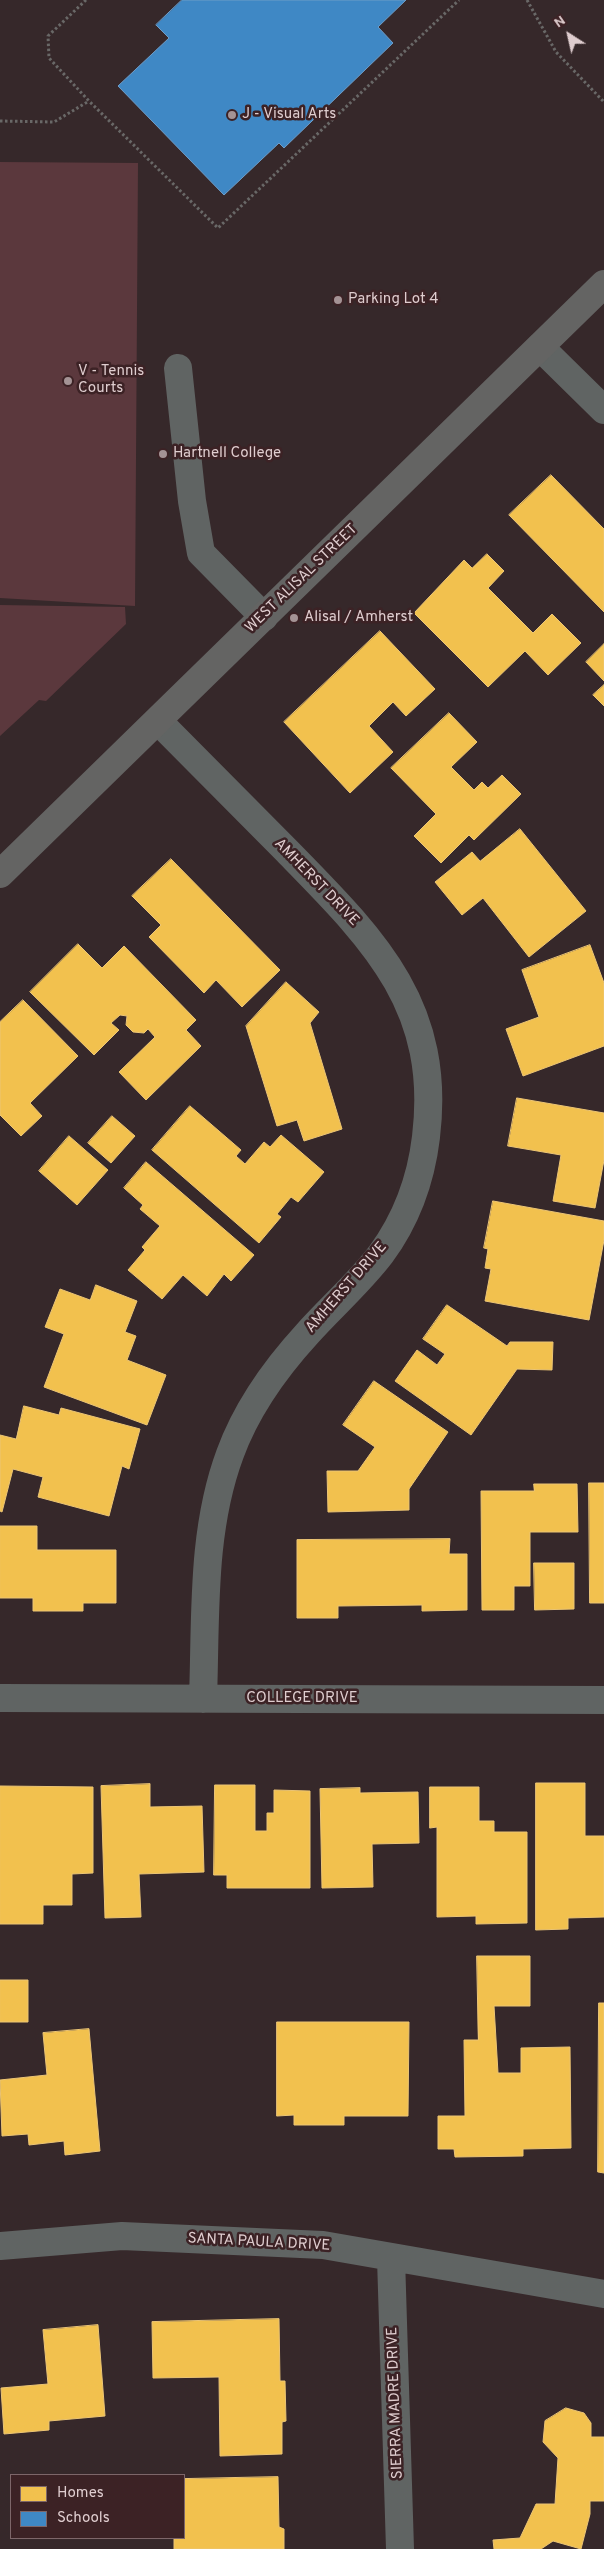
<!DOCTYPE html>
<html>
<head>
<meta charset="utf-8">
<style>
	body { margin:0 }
	#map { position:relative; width:604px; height:2549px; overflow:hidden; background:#36282a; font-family:Overpass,sans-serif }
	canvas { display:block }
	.legend { position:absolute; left:10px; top:2474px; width:175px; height:65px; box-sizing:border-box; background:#3c2225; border:1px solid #7d6669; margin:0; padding:6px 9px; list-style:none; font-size:15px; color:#dfcdcf }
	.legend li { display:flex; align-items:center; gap:10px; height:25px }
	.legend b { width:25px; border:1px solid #7d6669 }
	.north { position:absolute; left:544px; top:10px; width:50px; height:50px; -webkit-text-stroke:4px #3c2225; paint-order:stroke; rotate:325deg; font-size:14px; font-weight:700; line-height:20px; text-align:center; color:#dfcdcf }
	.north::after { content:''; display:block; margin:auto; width:18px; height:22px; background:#dfcdcf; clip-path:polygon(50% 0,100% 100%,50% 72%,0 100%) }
</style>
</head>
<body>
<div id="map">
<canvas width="604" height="2549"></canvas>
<ul class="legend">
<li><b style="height:14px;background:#f2c14e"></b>Homes</li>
<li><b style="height:14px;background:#3f88c5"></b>Schools</li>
</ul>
<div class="north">N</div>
</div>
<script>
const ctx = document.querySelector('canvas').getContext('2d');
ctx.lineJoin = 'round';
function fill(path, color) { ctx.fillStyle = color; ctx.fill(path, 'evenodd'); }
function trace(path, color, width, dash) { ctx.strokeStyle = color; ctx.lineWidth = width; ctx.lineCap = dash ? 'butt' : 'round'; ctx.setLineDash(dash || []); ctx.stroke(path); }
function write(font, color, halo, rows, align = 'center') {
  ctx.font = font + ' Overpass,sans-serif'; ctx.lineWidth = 5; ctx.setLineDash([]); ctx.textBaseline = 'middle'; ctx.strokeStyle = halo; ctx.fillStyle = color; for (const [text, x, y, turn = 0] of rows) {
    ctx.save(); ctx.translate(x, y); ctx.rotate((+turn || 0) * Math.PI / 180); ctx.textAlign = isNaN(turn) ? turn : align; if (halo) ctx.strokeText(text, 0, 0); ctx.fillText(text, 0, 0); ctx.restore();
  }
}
const green = new Path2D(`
	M0,162L138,163L135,606L0,598Z
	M0,605L125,607L126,624L46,701L39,700L0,736Z`);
const homes = new Path2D(`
	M551,475L604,529V612L509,515Z
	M487,554L504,571L488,588L533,633L552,614L581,643L548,675L525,651L488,687L414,613L464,560L472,568Z
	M380,631L435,689L406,716L393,702L369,726L393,752L350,793L284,722Z
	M604,644V681L586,662Z
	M604,685V706L593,695Z
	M449,713L477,742L451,767L474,790L482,782L488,788L502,775L521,794L474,840L469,835L441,863L414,836L436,814L391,768Z
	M520,829L586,911L529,957L483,898L462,915L435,882L472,852L480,861Z
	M171,859L280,970L242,1007L216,980L204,993L149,937L161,925L132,896Z
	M78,944L102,968L124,946L196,1020L186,1030L201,1046L146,1100L119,1072L155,1037L148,1029L144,1033L133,1032L126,1025L127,1016L120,1015L111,1023L119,1030L94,1055L30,992Z
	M590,945L604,983V1046L523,1076L506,1029L539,1017L522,970Z
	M286,982L319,1012L310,1023L342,1129L304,1141L297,1120L277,1126L246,1026Z
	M23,1000L78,1056L30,1103L42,1116L21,1136L0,1115V1022Z
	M517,1098L604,1113V1160L595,1208L553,1201L561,1155L508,1146Z
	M190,1106L241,1150L236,1156L245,1164L264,1142L270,1147L281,1135L324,1172L298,1202L291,1197L277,1214L281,1217L259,1243L152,1150Z
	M112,1116L135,1136L111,1163L88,1143Z
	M69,1136L108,1170L77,1205L39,1171Z
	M146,1162L254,1255L231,1281L224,1274L207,1296L183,1275L162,1299L128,1270L145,1250L142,1247L160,1226L140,1209L143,1205L124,1188Z
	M493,1201L604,1221V1240L589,1320L485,1301L491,1269L485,1268L488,1249L484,1248Z
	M96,1285L137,1301L125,1332L136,1336L127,1360L166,1375L147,1425L44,1387L64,1334L45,1327L60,1289L90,1300Z
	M447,1305L507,1346L510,1342H553L552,1370L517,1369L471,1435L395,1381L417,1350L437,1365L445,1354L423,1339Z
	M374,1381L448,1432L409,1489V1510L328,1512L327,1471H358L375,1447L343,1425Z
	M24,1406L59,1415L61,1408L140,1429L129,1469L122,1466L109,1516L38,1497L43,1477L13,1469L2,1512L0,1511V1435L16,1439Z
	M589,1483H604V1603H590Z
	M534,1484H577L578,1532H530V1586H514V1610H482L481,1491H534Z
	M0,1526H37V1550H116V1603H83V1611H33V1598H0Z
	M450,1539L449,1554H467V1610L422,1611V1605L338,1606V1618H297V1540Z
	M534,1563H574V1609L535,1610Z
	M536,1783H585V1836H604V1917L568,1918V1929L536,1930Z
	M150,1784V1807L202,1806L204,1872L139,1874L141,1917L105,1918L101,1786Z
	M215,1785H255V1831H267V1813H274V1790L310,1791V1888H227V1875H214Z
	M0,1786L93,1787V1873L72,1874V1905H43V1924H0Z
	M430,1787H479V1821H494V1832H527V1923L476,1924V1916L437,1917V1827L430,1828Z
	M360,1788V1793L418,1792L419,1843L372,1844L373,1887L322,1888L320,1789Z
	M477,1956H530V2006H494L498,2073H521V2048L570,2047L571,2148L523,2149V2156L455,2157L454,2149H438V2116H465L464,2040H478Z
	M0,1980H28V2022H0Z
	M599,2003H604V2173L598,2172Z
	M277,2022H409L408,2116H344V2125H294V2115L277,2116Z
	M89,2029L100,2151L65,2155L64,2141L29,2145L28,2134L2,2136L0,2080L47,2075L43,2033Z
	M279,2319L280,2381H285L286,2421L282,2422V2454L220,2456L219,2377L153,2378L152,2322Z
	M98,2325L105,2416L49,2421V2430L4,2434L1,2388L48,2384L43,2330Z
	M566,2408L584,2413L591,2423V2437H604V2501H590V2514L581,2549L553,2541L541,2549H494L493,2540L520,2538L536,2504H555L558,2458L543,2442L545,2421Z
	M278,2477L279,2527L284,2529V2549H174V2538H184V2479Z`);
const schools = new Path2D(`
	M182,0H406L378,27L393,43L284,148L279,143L224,195L118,86L169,38L156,25Z`);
const path = new Path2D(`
	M86,0L48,36L49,58L89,101L218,228L459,0
	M527,0L556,52L604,102
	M0,121L54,122L89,101`);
const minor = new Path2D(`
	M540,347L604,410
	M178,368L192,501L201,553L264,617
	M158,721C201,764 244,808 287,851C373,939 442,1005 426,1137C421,1179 406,1220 381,1254C359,1283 331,1307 307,1334C275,1369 246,1410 230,1454C201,1532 206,1618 203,1699
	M0,1698L604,1700
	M0,2246L122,2236L323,2245L604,2294
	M391,2258L400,2549`);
const major = new Path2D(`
	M0,874L604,284`);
const markers = [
	[232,115,5,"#a49395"],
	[338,300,5,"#a49395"],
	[68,381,5,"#a49395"],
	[163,454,5,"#a49395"],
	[294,618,5,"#a49395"]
];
const poiNames = [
	["J - Visual Arts",242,115],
	["Parking Lot 4",348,300],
	["V - Tennis",78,372],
	["Courts",78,389],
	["Hartnell College",173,454],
	["Alisal / Amherst",304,618]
];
const streetNames = [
	["WEST ALISAL STREET",302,579,-44],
	["AMHERST DRIVE",316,883,46],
	["AMHERST DRIVE",347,1288,-49],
	["COLLEGE DRIVE",302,1699],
	["SANTA PAULA DRIVE",259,2243,3],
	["SIERRA MADRE DRIVE",396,2403,-92]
];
fill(green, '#5b383d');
fill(homes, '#f2c14e');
trace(homes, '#ecc575', 1);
fill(schools, '#3f88c5');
trace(schools, '#6f9dc8', 1);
trace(path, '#696867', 3, [2.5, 2.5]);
trace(minor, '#606463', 28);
trace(major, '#646463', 28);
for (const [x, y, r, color] of markers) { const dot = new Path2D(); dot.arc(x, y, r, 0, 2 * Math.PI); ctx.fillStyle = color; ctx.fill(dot); trace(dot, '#3c2225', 2); }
write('15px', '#dfcdcf', '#3c2225', poiNames, 'left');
write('15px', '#dfcdcf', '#3c2225', streetNames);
</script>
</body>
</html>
